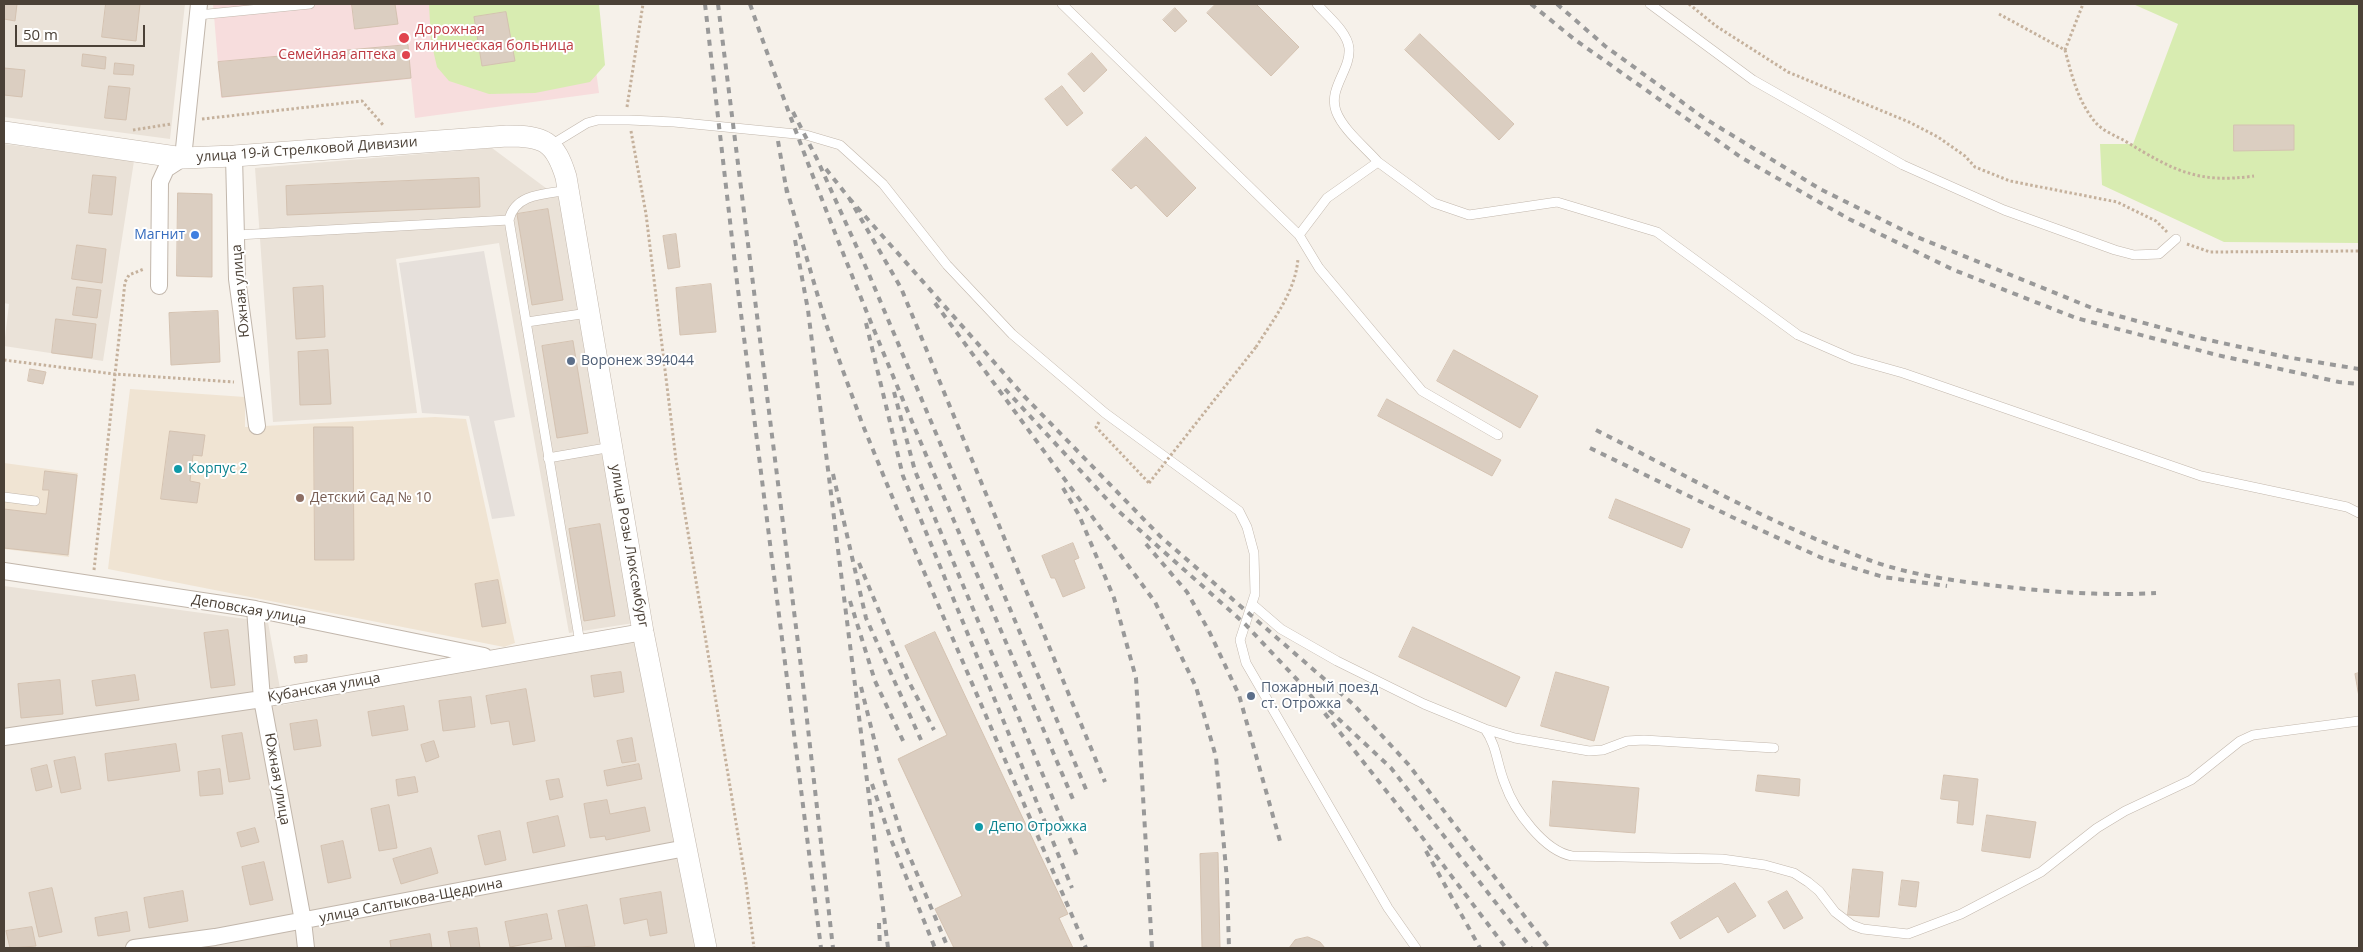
<!DOCTYPE html>
<html>
<head>
<meta charset="utf-8">
<style>
	body { margin:0 }
	#map { position:relative; width:2363px; height:952px; overflow:hidden; background:#f6f1ea; font-family:"Open Sans",sans-serif }
	canvas { display:block }
	.frame { position:absolute; inset:0; border:5px solid #4b4137; pointer-events:none }
	.scale { position:absolute; left:15px; top:25px; width:130px; height:22px; box-sizing:border-box; border:2px solid #4b4137; border-top:0; padding-left:6px; font-size:15px; line-height:18px; white-space:nowrap; color:#4b4137; -webkit-text-stroke:4px #fff; paint-order:stroke }
</style>
</head>
<body>
<div id="map">
<canvas width="2363" height="952"></canvas>
<div class="frame"></div>
<div class="scale">50 m</div>
</div>
<script>
const ctx = document.querySelector('canvas').getContext('2d');
ctx.lineJoin = 'round';
function fill(path, color) { ctx.fillStyle = color; ctx.fill(path, 'evenodd'); }
function trace(path, color, width, dash) { ctx.strokeStyle = color; ctx.lineWidth = width; ctx.lineCap = dash ? 'butt' : 'round'; ctx.setLineDash(dash || []); ctx.stroke(path); }
function write(font, color, halo, rows, align = 'center') {
  ctx.font = font + ' "Open Sans",sans-serif'; ctx.lineWidth = 4; ctx.setLineDash([]); ctx.textBaseline = 'middle'; ctx.strokeStyle = halo; ctx.fillStyle = color; for (const [text, x, y, turn = 0] of rows) {
    ctx.save(); ctx.translate(x, y); ctx.rotate((+turn || 0) * Math.PI / 180); ctx.textAlign = isNaN(turn) ? turn : align; if (halo) ctx.strokeText(text, 0, 0); ctx.fillText(text, 0, 0); ctx.restore();
  }
}
const residential = new Path2D(`
	M4,4H185L170,139L4,117Z
	M4,144L134,161L103,361L4,346L9,304L4,303Z
	M492,148L566,203L634,623L569,633L499,243L396,259L417,413L273,422L255,168Z
	M4,586L268,622L283,705L636,639L698,948H4Z`);
const industrial = new Path2D(`
	M484,251L515,417L494,421L515,516L492,519L469,416L422,413L399,263Z`);
const education = new Path2D(`
	M130,389L245,397V427L435,417L466,419L515,643L504,647L108,569Z
	M4,463L78,473L69,557L4,549Z`);
const medical = new Path2D(`
	M213,4H587L599,93L415,118L411,79L221,98Z`);
const green = new Path2D(`
	M429,4H599L605,65L590,82L535,93L489,94L449,81L437,67L431,41Z
	M2133,4H2359V243L2224,242L2102,185L2100,144H2133L2178,24Z`);
const building = new Path2D(`
	M4,4H17L15,21L4,19Z
	M106,4H140L136,41L102,37Z
	M352,4H395L398,24L355,29Z
	M1216,4H1256L1299,47L1271,76L1207,13Z
	M1175,8L1187,21L1175,32L1163,20Z
	M506,12L515,61L482,66L474,17Z
	M1420,34L1514,124L1499,140L1405,50Z
	M408,45L411,78L222,97L218,62Z
	M1092,53L1107,70L1084,92L1068,74Z
	M83,54L106,57L105,69L82,66Z
	M115,63L134,65L133,75L114,74Z
	M4,68L25,70L22,97L4,95Z
	M109,86L130,88L126,120L105,118Z
	M1062,86L1083,113L1067,126L1045,99Z
	M2234,125H2294V150L2234,151Z
	M1146,137L1196,188L1167,217L1136,185L1131,189L1112,170Z
	M93,175L116,177L112,215L89,213Z
	M479,178L480,207L287,215L286,186Z
	M178,193L212,194V277L177,276Z
	M548,209L563,300L532,305L517,214Z
	M676,234L680,267L668,269L663,236Z
	M77,245L106,249L102,283L72,279Z
	M711,284L716,332L680,335L676,288Z
	M323,286L325,337L296,339L293,288Z
	M77,287L101,290L97,318L73,315Z
	M218,311L220,362L171,365L169,313Z
	M56,319L96,324L92,358L52,353Z
	M573,341L588,433L557,438L542,346Z
	M328,350L331,404L300,405L298,352Z
	M1454,350L1538,396L1520,428L1437,381Z
	M30,369L46,372L43,384L28,381Z
	M1387,399L1501,460L1492,476L1378,416Z
	M314,427H353L354,560H315Z
	M170,431L205,435L202,456L193,455L190,481L200,483L197,503L161,499Z
	M45,471L77,475L68,555L4,548V509L46,514L49,490H43Z
	M1616,499L1690,529L1682,548L1609,518Z
	M600,524L615,616L584,621L569,529Z
	M1073,543L1079,558L1074,560L1085,588L1063,597L1055,578H1051L1042,556Z
	M498,580L506,623L482,627L475,584Z
	M1413,627L1520,677L1506,707L1399,657Z
	M228,630L235,685L211,688L204,633Z
	M935,632L1068,914L1059,918L1073,948H954L935,909L962,896L898,759L947,735L905,646Z
	M307,655V662L295,663L294,657Z
	M621,672L624,692L594,697L591,676Z
	M1556,672L1609,687L1594,741L1541,726Z
	M2359,673V697L2355,674Z
	M135,675L139,700L96,706L92,681Z
	M60,680L63,714L21,718L18,684Z
	M526,689L535,741L513,745L509,721L491,724L486,696Z
	M471,697L475,727L443,731L439,701Z
	M404,706L408,730L372,736L368,712Z
	M317,720L321,746L294,750L290,724Z
	M242,733L250,779L229,782L222,736Z
	M632,738L636,761L622,763L617,741Z
	M434,741L439,757L426,762L421,745Z
	M176,744L180,771L108,781L105,754Z
	M75,757L81,789L61,793L54,761Z
	M639,764L642,779L607,786L604,771Z
	M47,765L52,787L36,791L31,769Z
	M220,769L223,794L200,796L198,772Z
	M1758,775L1800,779L1799,796L1756,791Z
	M1944,775L1978,779L1973,825L1957,823L1959,801L1941,799Z
	M415,777L418,792L398,796L396,780Z
	M559,779L563,797L550,800L546,781Z
	M1553,781L1639,788L1635,833L1550,826Z
	M607,800L610,814L645,807L650,831L606,840L605,836L590,838L584,804Z
	M389,805L397,848L379,851L371,809Z
	M1987,815L2036,822L2030,858L1982,851Z
	M558,816L565,846L533,853L527,823Z
	M255,828L259,842L241,847L237,833Z
	M500,831L506,860L485,865L478,836Z
	M343,841L351,878L328,883L321,846Z
	M431,848L438,873L401,884L393,859Z
	M1218,853L1220,948H1202L1200,854Z
	M264,862L273,900L250,905L242,867Z
	M1853,869L1883,872L1879,917L1848,915Z
	M1902,880L1919,882L1916,907L1899,905Z
	M1735,883L1756,916L1728,933L1718,916L1680,939L1671,923Z
	M52,888L62,932L39,937L29,893Z
	M183,891L188,921L149,928L144,898Z
	M1787,891L1803,918L1784,929L1768,902Z
	M661,892L667,933L650,936L647,919L624,924L620,899Z
	M587,905L595,946L566,948L558,911Z
	M127,912L130,931L98,936L95,918Z
	M547,914L552,939L510,947L505,922Z
	M32,927L36,946L10,948L6,931Z
	M477,928L480,948H451L448,932Z
	M430,934L432,948H391L390,941Z
	M1308,937L1320,942L1325,948H1289L1295,940Z`);
const path = new Path2D(`
	M1689,4L1716,26L1788,72L1909,122L1938,137L1965,156L1975,167L2010,181L2117,202L2156,221L2167,232
	M1999,14L2065,50L2083,4
	M2065,50C2072,76 2078,102 2096,123C2103,131 2116,136 2125,141C2173,170 2197,184 2254,176
	M627,107L643,4
	M202,119L362,101L384,126
	M133,130L171,124
	M631,131L646,214L676,460L746,883L754,948
	M2187,244L2210,252L2359,251
	M1256,347C1273,320 1296,291 1298,258
	M4,360L114,374L234,382
	M1099,422L1096,427L1149,483
	M94,570L125,282L129,275L144,269`);
const service = new Path2D(`
	M1062,4L1299,235
	M1317,4C1327,16 1347,31 1349,48C1351,70 1328,88 1336,111C1343,130 1365,147 1378,162
	M1650,4L1753,80L1903,165L2004,210L2115,250L2134,255L2159,254L2176,239
	M198,15L310,4
	M551,145L587,123L598,120H629L674,122L806,135L840,145L883,184L947,265L1012,334L1105,413L1239,511L1247,527L1254,553L1255,594L1240,640L1246,663L1388,908L1416,948
	M569,190C546,194 515,193 509,220L580,643
	M237,235L509,220
	M527,322L588,313
	M1498,435L1422,391L1319,268L1299,235L1327,198L1378,162L1434,203L1469,215L1557,202L1657,232L1798,335L1853,359L1903,373L2201,476L2347,507L2359,513
	M548,458L612,447
	M4,497L35,501
	M1252,604L1281,629L1337,661L1424,704L1485,729L1515,738L1589,751L1603,750L1627,741L1644,740L1774,748
	M1485,729C1497,746 1497,765 1505,784C1514,810 1544,851 1572,856L1722,859L1765,865L1794,873L1808,882L1819,891L1835,912L1852,925L1863,929L1908,934L1961,914L2041,872L2097,828L2125,811L2191,780L2240,741L2253,735L2359,721`);
const minor = new Path2D(`
	M234,156L237,279L257,426
	M159,286L160,182L166,169L183,158L199,4
	M4,571L255,609L484,656
	M255,609L262,699L303,921L306,948
	M4,737L262,699L643,632
	M134,948L215,937L686,848`);
const tertiary = new Path2D(`
	M4,132L183,158L234,156L507,136C544,136 555,141 566,177L643,632L706,948`);
const rail = new Path2D(`
	M705,4L737,282L821,948
	M718,4L801,667L833,948
	M750,4C844,276 963,539 1075,804
	M1531,4L1574,39L1742,158L1849,219L1954,270L2076,318L2217,355L2339,382L2359,384
	M1557,4L1605,46L1704,118L1820,189L1917,237L2097,310L2195,337L2286,357L2359,369
	M793,112L817,159L868,272L1088,794
	M778,141L787,193
	M826,169L849,198L901,288L1105,782
	M786,187L826,324L862,423L900,516L1086,948
	M849,198L1024,396L1161,537L1353,704L1408,764L1549,948
	M795,240L808,310L888,948
	M935,303L1155,602L1196,687L1216,757L1227,880L1229,948
	M866,323L903,476L1072,888
	M1005,389L1115,508L1245,624L1304,687L1403,812L1506,948
	M894,392L915,471L1077,856
	M1596,430C1685,475 1774,526 1869,560C1910,575 1955,581 1998,586C2051,592 2103,596 2156,593
	M1590,448L1732,517L1822,558L1883,577L1947,586
	M833,474L866,618L921,740
	M1063,488L1079,515L1114,598L1136,678L1152,948
	M1146,544L1187,592L1209,631L1239,695L1280,841
	M859,563L907,678L934,730
	M850,601L875,681L905,745
	M861,687L885,783L904,843L946,943
	M1329,710L1391,768L1531,948
	M872,784L890,837L935,948
	M1426,851L1480,948
	M879,923L880,948`);
const pathBridge = new Path2D(`
	M1149,483L1256,347`);
const markers = [
	[404,38,6,"#e0444e"],
	[406,55,5,"#e0444e"],
	[195,235,5,"#3f7fe0"],
	[571,361,5,"#5c6f8a"],
	[178,469,5,"#0f9aa8"],
	[300,498,5,"#8d6e63"],
	[1251,696,5,"#5c6f8a"],
	[979,827,5,"#0f9aa8"]
];
const healthNames = [
	["Дорожная",415,30],
	["клиническая больница",415,46],
	["Семейная аптека",396,55,"right"]
];
const streetNames = [
	["улица 19-й Стрелковой Дивизии",307,150,-4],
	["Южная улица",241,291,-95],
	["улица Розы Люксембург",629,546,80],
	["Деповская улица",249,610,10],
	["Кубанская улица",324,688,-10],
	["Южная улица",277,779,80],
	["улица Салтыкова-Щедрина",411,901,-11]
];
const shopNames = [
	["Магнит",185,235]
];
const serviceNames = [
	["Воронеж 394044",581,361],
	["Пожарный поезд",1261,688],
	["ст. Отрожка",1261,704]
];
const cultureNames = [
	["Корпус 2",188,469],
	["Депо Отрожка",989,827]
];
const educationNames = [
	["Детский Сад № 10",310,498]
];
fill(residential, '#eae2d8');
fill(industrial, '#e6e0db');
fill(education, '#f0e4d3');
fill(medical, '#f7dddd');
fill(green, '#d8ecb1');
fill(building, '#dbcec1');
trace(building, '#d4c2b1', 1);
trace(service, '#c2b7ac', 10);
trace(minor, '#c2b7ac', 18);
trace(tertiary, '#c2b7ac', 22);
trace(path, '#c5b19c', 3, [2.5, 2.5]);
trace(service, '#fff', 9);
trace(minor, '#fff', 16);
trace(tertiary, '#fff', 21);
trace(rail, '#999', 4, [6, 6]);
trace(pathBridge, '#c5b19c', 3, [2.5, 2.5]);
for (const [x, y, r, color] of markers) { const dot = new Path2D(); dot.arc(x, y, r, 0, 2 * Math.PI); ctx.fillStyle = color; ctx.fill(dot); trace(dot, '#fff', 2); }
write('14px', '#be3a42', '#fff', healthNames, 'left');
write('14px', '#4b4137', '#fff', streetNames);
write('14px', '#366cbe', '#fff', shopNames, 'right');
write('14px', '#4e5e75', '#fff', serviceNames, 'left');
write('14px', '#0d838f', '#fff', cultureNames, 'left');
write('14px', '#785e54', '#fff', educationNames, 'left');
</script>
</body>
</html>
